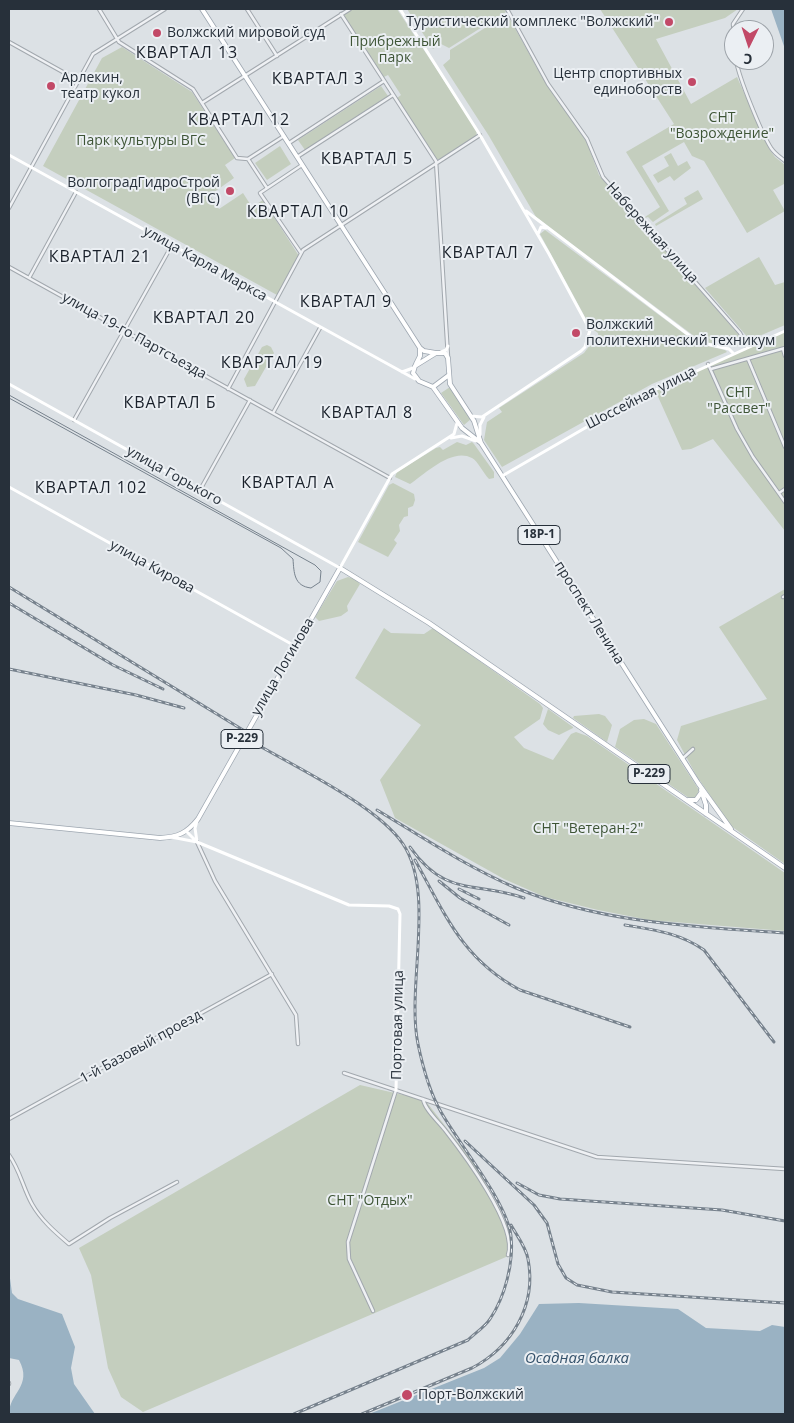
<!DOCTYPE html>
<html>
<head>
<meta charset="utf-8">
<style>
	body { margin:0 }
	#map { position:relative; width:794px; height:1423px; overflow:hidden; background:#dce1e5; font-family:"Open Sans",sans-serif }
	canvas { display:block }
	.frame { position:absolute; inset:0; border:10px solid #27303a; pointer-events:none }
	.north { position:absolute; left:724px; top:20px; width:50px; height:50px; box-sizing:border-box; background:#ebeff3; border:1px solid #9da3a9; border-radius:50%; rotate:184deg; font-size:14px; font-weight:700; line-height:20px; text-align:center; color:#27303a }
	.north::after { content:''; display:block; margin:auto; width:18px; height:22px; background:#c24967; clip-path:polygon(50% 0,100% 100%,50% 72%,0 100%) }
</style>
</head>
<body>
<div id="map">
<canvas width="794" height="1423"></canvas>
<div class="frame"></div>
<div class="north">С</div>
</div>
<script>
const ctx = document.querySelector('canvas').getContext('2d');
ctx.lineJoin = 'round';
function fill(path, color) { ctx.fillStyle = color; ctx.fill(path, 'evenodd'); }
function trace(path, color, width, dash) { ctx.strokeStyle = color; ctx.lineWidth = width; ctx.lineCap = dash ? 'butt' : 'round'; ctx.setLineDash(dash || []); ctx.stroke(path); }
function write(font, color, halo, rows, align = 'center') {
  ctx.font = font + ' "Open Sans",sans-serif'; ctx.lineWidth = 4; ctx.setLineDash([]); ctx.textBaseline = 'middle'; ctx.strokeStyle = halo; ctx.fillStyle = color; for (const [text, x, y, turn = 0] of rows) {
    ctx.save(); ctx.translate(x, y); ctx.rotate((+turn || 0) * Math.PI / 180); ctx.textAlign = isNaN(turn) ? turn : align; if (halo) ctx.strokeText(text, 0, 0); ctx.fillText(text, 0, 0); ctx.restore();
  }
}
const green = new Path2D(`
	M353,9H397L477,131L476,136L440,159H436L397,98L401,95L388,75L384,77L343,15Z
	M407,9H505L506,12L449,48L441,44L433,49Z
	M600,9H738L725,18L656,39L691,104L737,77L769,149L775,157L785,165V186L784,184L773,190L785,211L747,233L704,161L692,156L684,142L642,166L669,211L653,222L648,217L642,219L660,207L626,152L674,124Z
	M507,14L545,82L586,140L599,175L636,218V224L645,234H651L738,334L741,338L739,346L702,342L536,217L489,136L443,65L450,59V50Z
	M122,47L192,92L235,158L225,165L234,178L210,195L219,209L243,193L252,207L263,200L299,256L277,295L43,166L102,58Z
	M381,86L388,96L305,150L298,140Z
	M280,146L291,164L267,180L255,163Z
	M671,153L678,166L687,161L691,168L674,181L670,176L658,183L653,175L669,166L664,157Z
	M698,190L703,199L656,226L655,224L687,204L684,198Z
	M545,230L698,344L725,350L727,352L652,384L502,467L484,440L487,422L502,412L499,408L584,353L590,345L595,347L599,344L598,333L591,328L540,234Z
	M759,257L775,285L785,282V325L750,340L705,288Z
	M785,331V531L713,439L691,449L682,450L655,390Z
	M267,345L271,347L274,353L255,386L247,387L244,379L262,347Z
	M450,387L471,419L464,425L441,393Z
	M457,442L466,445L472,442L474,444L494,472V478L489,479C483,473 478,461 472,458C452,447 425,474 410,484L395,477L397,472L436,448L440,447L443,450Z
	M393,483L414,494L415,500L413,506L408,508V516L404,517L399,525L400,531L394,540L397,543L388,557L358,542L389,485Z
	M348,577L355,579L360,584L347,606L348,611L341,616L319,621L315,617L337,581Z
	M785,589V864L731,826L696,775L677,740L681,726L767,699L719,627Z
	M384,628L391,633L424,634L433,628L540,704L543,708L540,719L514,737L524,748L553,760L571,734L576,732L587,736L785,873V931L649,920L598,910L545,897L504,879L395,818L380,780L421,725L355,678Z
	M548,709L573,727V728L559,735L548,730L543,724Z
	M599,714L605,716L612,725L607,742L573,718L574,716Z
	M644,719L656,724L699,790L696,798H689L615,747L620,729L634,720Z
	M360,1085L425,1100L477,1167L507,1225L513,1254L143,1412L121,1397L108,1368L91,1275L79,1248Z`);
const water = new Path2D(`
	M771,9H785V49Z
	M9,1271L12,1293L18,1299L62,1314L75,1347L71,1368L74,1384L95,1414H9C9,1393 33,1386 19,1360L9,1358Z
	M579,1303L678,1309L706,1328L760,1331L772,1325L785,1327V1414H369L484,1368L500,1358L520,1334L539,1304Z`);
const street = new Path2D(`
	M99,9L119,42L193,89L237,158L248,159
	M247,9L277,56
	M507,9L548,84L587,139L603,177L740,333L747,347
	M341,14L436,161L448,357
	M734,35L733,24L743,9
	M9,42L79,81
	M736,60C739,78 761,132 771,148C775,154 780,157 785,161
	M202,103L350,9
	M289,143L384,81
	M297,157L393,95
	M248,159L284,136
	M248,159L267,188
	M9,208L93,54L165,9
	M301,253L260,193L302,165
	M9,267L390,478
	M29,278L76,192
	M783,349L785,356
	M748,359L785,447
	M708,364L737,429L753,457L785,502
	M711,369L785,348
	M228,389L303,250L480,135
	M273,413L320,328
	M74,420L172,245
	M200,490L250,400
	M779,493L785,489
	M783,597L785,596
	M682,759L693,749
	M197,842L215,881L296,1015L298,1044
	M344,1073L597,1157L785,1169
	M423,1099C425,1110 438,1121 445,1130C463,1153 518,1226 508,1255
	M9,1119L272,974
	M9,1155C20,1170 23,1188 32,1204C41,1220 55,1232 69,1244L110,1218L177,1182
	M373,1311L349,1259L348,1242L396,1090
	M9,1383V1384`);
const secondary = new Path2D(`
	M400,9L480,135L549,254L590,330L585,347L581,351L482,417L471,416
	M9,155L415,379
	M526,211L698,342L729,349L733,353
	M538,234L541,227L546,228
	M441,352L446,350L448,346
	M402,372L413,368
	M9,384L340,568L392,474L454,434L457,423
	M480,435V425L484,417
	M451,438L462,436L476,441
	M502,476L637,398L785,331
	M9,487L295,646
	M187,832L197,842L349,905L389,906L398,909L400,914L396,1090
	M171,837L197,842
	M197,842L195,828L197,821`);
const primary = new Path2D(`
	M202,9L420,348L424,351L436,353
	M416,364L420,356V348
	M433,387L449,375
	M481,443L462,428L433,387L419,381L413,373L415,366L436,353H445L448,358L450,384L474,421L481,443L698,783L731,829
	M701,790L706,805V814
	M688,800H696L701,793
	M9,823L160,838C178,837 187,833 198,819L340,568L429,623L785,868`);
const tram = new Path2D(`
	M9,395L315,565L321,571L320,582L311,588C294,586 294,573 293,559L281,548L9,398`);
const rail = new Path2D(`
	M9,587L261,741
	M9,603L113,665L163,689
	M9,669L136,695L184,708
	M251,741C293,766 377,805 403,844C436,893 406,987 418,1044C423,1068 429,1091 441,1112C459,1144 507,1202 511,1236C514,1262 505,1297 490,1319C485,1327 475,1333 468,1340L294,1414
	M377,810C422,837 467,867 516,888C601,923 695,927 785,933
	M410,847C446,898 475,881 524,898
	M415,860C445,914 462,959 520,990L630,1027
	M439,881L460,898L509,925
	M459,889L479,899
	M625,925C655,930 680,933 704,950L774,1042
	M465,1141L534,1205L547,1223L558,1264L566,1278L577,1285L612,1292L785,1303
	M517,1183L539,1195L560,1199L722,1210L785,1221
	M362,1414L472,1368C512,1347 537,1305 528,1259C526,1247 517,1236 511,1225`);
const markers = [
	[669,22,5,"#c24967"],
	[157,33,5,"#c24967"],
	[692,82,5,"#c24967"],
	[51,86,5,"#c24967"],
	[230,191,5,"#c24967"],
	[576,333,5,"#c24967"],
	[407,1395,6,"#c24967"]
];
const shields = [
	[539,535,42],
	[242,739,42],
	[649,774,42]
];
const shieldNames = [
	["18Р-1",539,535],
	["Р-229",242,739],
	["Р-229",649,774]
];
const poiNames = [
	["Туристический комплекс \"Волжский\"",659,22,"right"],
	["Волжский мировой суд",167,33],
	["Центр спортивных",682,74,"right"],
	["единоборств",682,90,"right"],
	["Арлекин,",61,78],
	["театр кукол",61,94],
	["ВолгоградГидроСтрой",220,183,"right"],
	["(ВГС)",220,199,"right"],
	["Волжский",586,325],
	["политехнический техникум",586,341],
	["Порт-Волжский",418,1395]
];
const parkNames = [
	["Прибрежный",395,42],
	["парк",395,58],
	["СНТ",722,118],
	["\"Возрождение\"",722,134],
	["Парк культуры ВГС",141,141],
	["СНТ",739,393],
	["\"Рассвет\"",739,409],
	["СНТ \"Ветеран-2\"",588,829],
	["СНТ \"Отдых\"",370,1201]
];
const streetNames = [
	["Набережная улица",652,233,48],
	["улица Карла Маркса",205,264,29],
	["улица 19-го Партсъезда",134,336,29],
	["Шоссейная улица",641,398,-27],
	["улица Горького",174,476,29],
	["улица Кирова",152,567,29],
	["проспект Ленина",589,613,58],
	["улица Логинова",283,667,-60],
	["Портовая улица",398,1025,-89],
	["1-й Базовый проезд",141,1047,-29]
];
const waterNames = [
	["Осадная балка",577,1359]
];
const quarterNames = [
	["КВАРТАЛ 13",187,53],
	["КВАРТАЛ 3",318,79],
	["КВАРТАЛ 12",239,120],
	["КВАРТАЛ 5",367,159],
	["КВАРТАЛ 10",298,212],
	["КВАРТАЛ 7",488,253],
	["КВАРТАЛ 21",100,257],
	["КВАРТАЛ 9",346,302],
	["КВАРТАЛ 20",204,318],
	["КВАРТАЛ 19",272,363],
	["КВАРТАЛ Б",170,403],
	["КВАРТАЛ 8",367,413],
	["КВАРТАЛ А",288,483],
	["КВАРТАЛ 102",91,488]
];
fill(green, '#c4cebe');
fill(water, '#9ab2c3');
trace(street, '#a2a8ae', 4.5);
trace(primary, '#9da6b0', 5.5);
trace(street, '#eff1f4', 2.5);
trace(secondary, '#fff', 3);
trace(primary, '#fff', 4);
trace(tram, '#77828d', 1);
trace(rail, '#77828d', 3);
trace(rail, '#ebeff3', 1, [4]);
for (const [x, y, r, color] of markers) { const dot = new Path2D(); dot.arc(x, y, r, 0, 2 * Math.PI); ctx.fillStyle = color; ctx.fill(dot); trace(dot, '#ebeff3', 2); }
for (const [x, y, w] of shields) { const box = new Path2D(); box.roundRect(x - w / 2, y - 9.5, w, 19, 4); ctx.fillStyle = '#ebeff3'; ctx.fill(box); trace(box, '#27303a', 1); }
write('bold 12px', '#27303a', null, shieldNames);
write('14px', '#27303a', '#ebeff3', poiNames, 'left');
write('14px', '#3e5536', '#ebeff3', parkNames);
write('14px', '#27303a', '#ebeff3', streetNames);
write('italic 15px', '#35526b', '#ebeff3', waterNames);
ctx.letterSpacing = '1px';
write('16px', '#1a212b', '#ebeff3', quarterNames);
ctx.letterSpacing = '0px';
</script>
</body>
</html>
